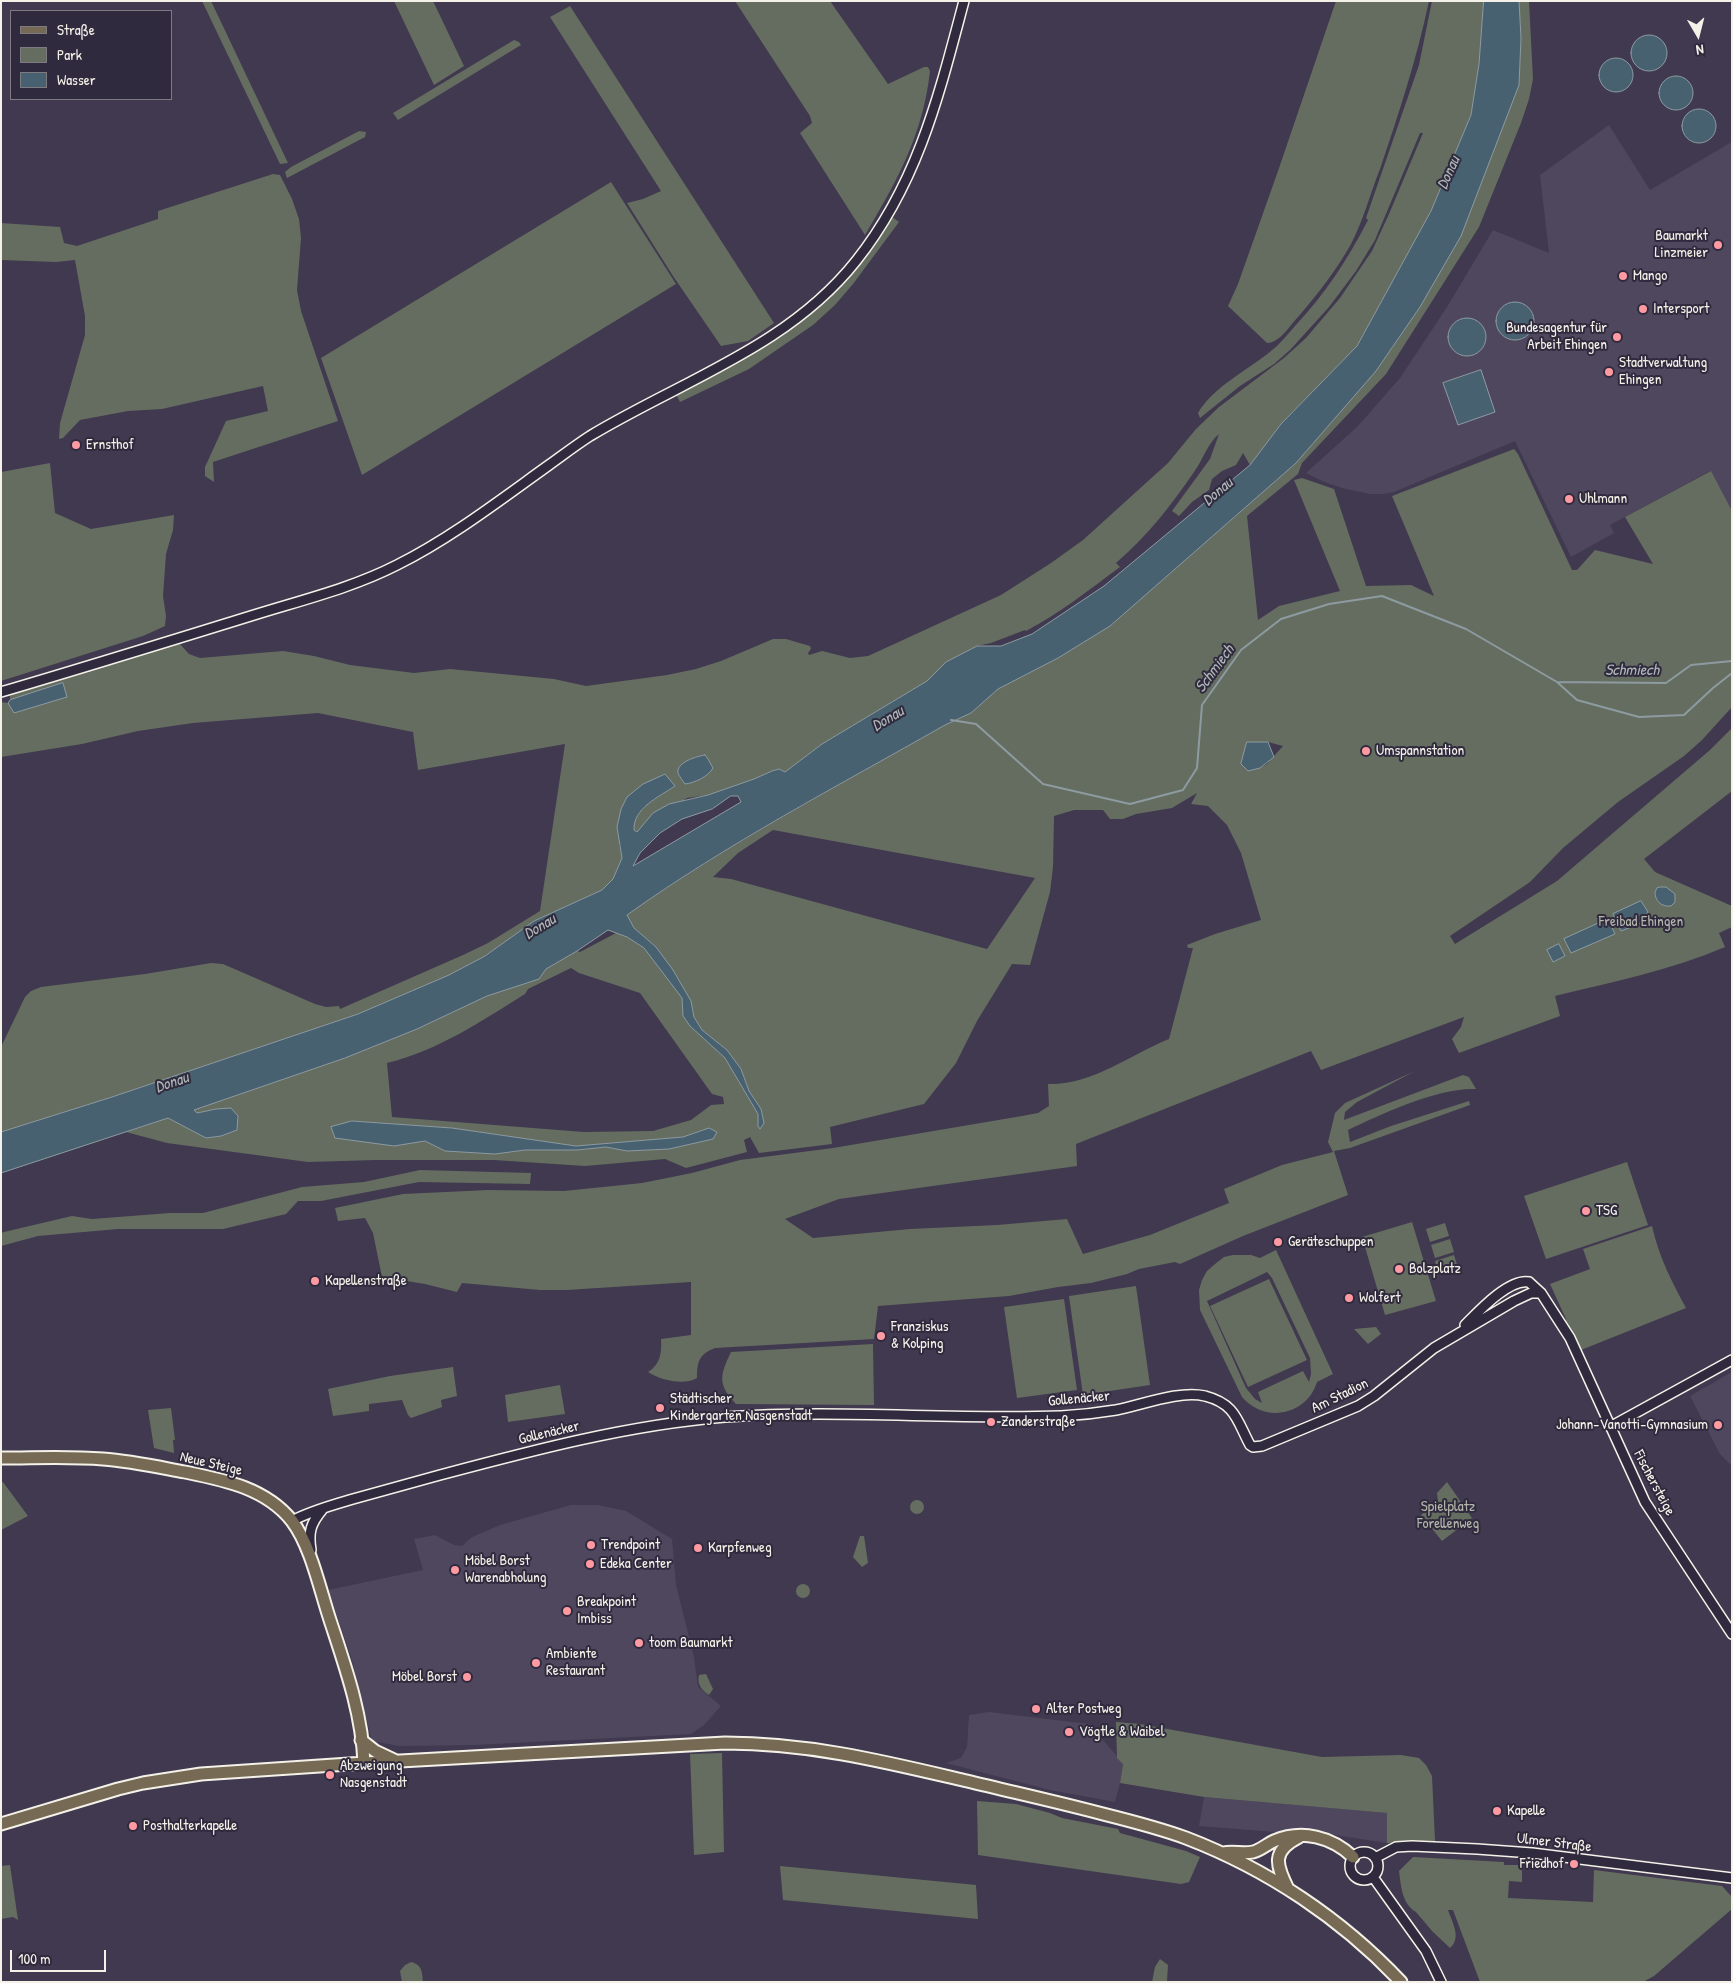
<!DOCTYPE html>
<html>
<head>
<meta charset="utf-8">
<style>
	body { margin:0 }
	#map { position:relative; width:1733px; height:1983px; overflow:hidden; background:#40394f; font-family:"Patrick Hand",sans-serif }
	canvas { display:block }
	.frame { position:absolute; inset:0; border:2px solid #f4f1e8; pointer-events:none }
	.legend { position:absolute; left:10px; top:10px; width:162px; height:90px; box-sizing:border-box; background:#2f2a3d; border:1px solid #7e7a81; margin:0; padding:6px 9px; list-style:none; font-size:15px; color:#f4f1e8 }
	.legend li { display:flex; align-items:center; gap:10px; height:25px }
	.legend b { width:25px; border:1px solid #7e7a81 }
	.north { position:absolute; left:1673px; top:10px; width:50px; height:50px; -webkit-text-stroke:4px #2f2a3d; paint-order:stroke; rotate:172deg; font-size:14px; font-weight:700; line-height:20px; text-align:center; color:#f4f1e8 }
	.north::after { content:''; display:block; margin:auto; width:18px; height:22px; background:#f4f1e8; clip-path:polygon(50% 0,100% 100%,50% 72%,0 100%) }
	.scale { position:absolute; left:10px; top:1950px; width:96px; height:22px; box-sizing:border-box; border:2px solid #f4f1e8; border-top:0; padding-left:6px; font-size:15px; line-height:18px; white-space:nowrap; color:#f4f1e8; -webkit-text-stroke:4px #2f2a3d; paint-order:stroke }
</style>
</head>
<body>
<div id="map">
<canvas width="1733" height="1983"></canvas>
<div class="frame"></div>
<ul class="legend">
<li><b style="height:6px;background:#766a55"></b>Straße</li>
<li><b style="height:14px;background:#656d60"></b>Park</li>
<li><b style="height:14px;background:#486171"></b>Wasser</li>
</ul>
<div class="north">N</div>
<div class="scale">100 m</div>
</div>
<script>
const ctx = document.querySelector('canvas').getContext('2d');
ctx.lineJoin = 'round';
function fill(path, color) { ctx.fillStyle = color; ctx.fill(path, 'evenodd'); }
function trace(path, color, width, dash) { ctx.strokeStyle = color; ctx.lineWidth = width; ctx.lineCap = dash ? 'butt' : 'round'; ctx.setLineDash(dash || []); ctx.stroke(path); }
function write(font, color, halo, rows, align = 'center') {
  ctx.font = font + ' "Patrick Hand",sans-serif'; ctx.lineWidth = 4; ctx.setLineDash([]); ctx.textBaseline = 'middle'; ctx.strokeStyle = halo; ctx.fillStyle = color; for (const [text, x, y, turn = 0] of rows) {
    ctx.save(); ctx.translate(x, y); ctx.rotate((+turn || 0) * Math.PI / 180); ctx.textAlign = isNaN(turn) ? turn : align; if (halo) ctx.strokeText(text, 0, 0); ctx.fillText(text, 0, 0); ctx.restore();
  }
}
const built = new Path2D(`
	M1609,125L1650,190L1730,143L1732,145V511L1710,471L1610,525L1614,533L1571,557L1515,441L1394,492L1383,494H1370L1342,488L1322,481L1306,473L1358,426L1400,378L1447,307L1493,230L1549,253L1540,175Z
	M1732,1372V1466L1720,1454L1690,1396Z
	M571,1505H598L626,1511L672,1539L676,1585L694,1657L698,1687L721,1706L704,1725L691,1734L474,1745L399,1746L372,1741L351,1657L328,1590L423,1570L414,1539L435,1535L454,1545L462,1546L472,1537L500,1525Z
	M989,1712L1089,1724L1123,1763L1120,1783L1115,1802L1050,1790L946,1763L961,1758L967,1747L969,1715Z
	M1204,1797L1388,1813L1387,1843L1315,1832L1288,1833L1199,1826Z`);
const green = new Path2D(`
	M202,1H211L288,163L280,164Z
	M394,1H433L464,66L434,85Z
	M735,1H830L888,84L924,67H928L930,71C923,135 897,181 865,235L800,133L812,123L810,116Z
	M1336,1H1429C1417,58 1399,113 1380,169C1370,194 1363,222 1350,246C1335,272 1317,295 1298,317C1290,325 1280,343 1267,343L1228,306L1238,284L1278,171Z
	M1432,1H1484L1479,64L1471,115L1431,211L1357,346L1281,424L1250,465L1243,453L1236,465L1222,471L1212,479L1209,490L1192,502L1179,516L1172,511L1210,459L1219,434C1207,444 1203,460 1194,472C1170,507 1148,535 1116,563L1120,567C1089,590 1060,613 1026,631L1025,630L991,643L977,646L946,662L927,681L822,744L785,772L779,769L772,771L754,779L708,795L687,798L638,832L634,830C633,808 659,797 675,786L643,784L619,843L622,858L613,879L602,890L534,921L485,956L449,975L358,1014L112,1097L1,1132V1047L25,997L31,991L41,987L145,974L211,963L223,964L315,1004L326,1007L339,1006L340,1009L463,955L488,943L540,911L565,744L418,770L413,732L318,713L193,723L138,731L82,744L1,757V702L8,703L14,713L62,683L10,700V696L12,693L174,643L180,644L189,654L200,658L283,651L314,656L350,665L414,673L450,669L554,679L586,686L667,675L696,669L721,661L773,639H786L810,646L811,649L808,653L809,655L822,651L850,658L868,656L1001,595L1051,563L1083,540L1168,463L1196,429L1219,407L1284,358L1306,338L1340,298L1372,251L1389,214L1423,133H1420L1375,240L1356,271L1329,307L1290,350L1274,364L1240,386L1200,418L1198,413C1214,386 1247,371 1271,351C1280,344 1287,335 1295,326C1325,294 1348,259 1368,220L1366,218L1419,65Z
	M1519,1H1529L1533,79L1529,99L1521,123L1479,227L1386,374L1302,463L1298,474L1247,516L1258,620L1279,606L1340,591L1294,480L1302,478L1334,489L1366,586L1411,585L1434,596L1392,496L1514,449L1518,454L1572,570H1577L1595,550L1653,564L1625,517L1711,471L1732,511V707L1702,740L1684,756L1618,802L1563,848L1530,882L1450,936L1455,944L1557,881L1710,750L1732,728V791L1644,859L1655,872L1732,906V927L1719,933L1725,947C1671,970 1612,982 1555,996L1560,1016L1459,1053L1452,1039L1461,1027L1464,1017L1321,1070L1311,1051L1076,1144L1077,1166L839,1199L785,1219L813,1238L910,1229L997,1225L1067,1219L1083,1254L1150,1235L1229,1203L1224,1189L1282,1165L1333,1152L1328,1142L1335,1113L1345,1103L1415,1071L1357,1102L1345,1112L1344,1120L1463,1075L1469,1077L1476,1089C1439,1087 1381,1114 1348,1130L1350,1142L1391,1126L1469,1101L1470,1105L1350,1148L1334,1151L1348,1195L1243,1236L1180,1264L1175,1262L1139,1269L1127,1274L1091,1283L1058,1287L1009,1296L878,1306L874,1339L715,1348C699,1354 697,1362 697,1378C684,1386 660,1380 648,1372C660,1365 662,1353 661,1339L691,1335V1282L567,1290H540L462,1283L457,1292L425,1284L382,1277L373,1233L365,1218L338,1221L335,1208L403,1194L488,1190L564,1191L642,1183L692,1173L740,1160L833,1148L1022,1116L1038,1113L1049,1106L1048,1084C1093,1085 1129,1055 1169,1039L1193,948H1188L1187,945L1215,934L1261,920L1241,853L1227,825L1208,806L1191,804L1197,793L1172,808L1136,814L1123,819H1110L1103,810H1074L1054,816L1053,867L1050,892L1030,965L1012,964L977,1021L956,1063L924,1104L830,1127L832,1144L759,1153L750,1137L744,1140L747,1152L686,1168L665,1159L585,1166L494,1160H376L308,1162L167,1143L126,1132L168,1118L206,1138L221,1136L237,1130L238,1116L216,1109L197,1113L194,1110L345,1058L417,1029L500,990L539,979L546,969L577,951L580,952L616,933L627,937L644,948L683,998V1016L690,1026L725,1058L758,1114V1125L761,1109L749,1091L741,1069L727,1050L702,1030L694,1017L691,1001L656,947L634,928L627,915C728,844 838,786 945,725L971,713L998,689L1058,658L1110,626L1296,463L1376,371L1420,307L1519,85L1521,38ZM1247,742H1268L1283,746L1267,764L1260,768ZM773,830L1035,878L987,949L731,879L713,877L738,853ZM571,968L579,973L640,993L712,1094L723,1097L724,1104L711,1105L691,1120L653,1131L584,1132L392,1117L387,1063C439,1050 480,1022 525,994L528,989ZM352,1121L452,1128L576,1146L684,1137L709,1128L713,1139L669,1149L627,1151L606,1147L577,1150H525L495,1154L446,1151L425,1141Z
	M570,6L774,323L748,341L721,346L673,276L627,203L643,199L661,191L550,17Z
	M514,40L519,42L521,45L398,120L393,113Z
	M359,131L366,132L365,137L287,178L285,172L291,167Z
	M273,174L280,175L292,199L299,219L301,238L297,290L301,311L338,421L213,462L214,482L205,476V467L226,421L268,411L263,386L162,409L128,411L80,420L63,438L59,439L60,423L85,335V316L75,260L56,262L1,260V223L60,227L64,243L77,246L158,219V211Z
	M611,182L676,284L362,475L321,358Z
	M891,216L899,222L853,284L835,305L813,325L749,369L680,402L676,394C732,364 790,336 835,289C856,268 873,240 891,216Z
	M50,463L55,513L91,529L174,515L173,530L166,554L163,596L166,616L165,626L143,636L1,681V472Z
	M1627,1162L1648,1225L1546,1259L1524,1196Z
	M420,1170L531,1173L530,1184L419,1182L321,1201H298L286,1214L223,1229H118L38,1236L1,1246V1233L4,1232L72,1216L92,1219L170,1213H203L302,1187L364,1182Z
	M1412,1222L1436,1301L1385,1315L1362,1237Z
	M1445,1223L1449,1236L1430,1242L1426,1229Z
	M1652,1226C1659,1257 1671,1280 1686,1308L1576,1352L1564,1328L1566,1319L1550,1284L1590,1269L1583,1249Z
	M1450,1239L1454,1252L1435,1258L1431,1245Z
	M1276,1250L1333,1374L1317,1382C1307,1415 1265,1424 1242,1397L1200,1310L1199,1290L1202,1280L1207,1271L1215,1264L1224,1257L1233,1255H1251L1260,1258ZM1267,1272L1272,1278L1310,1358L1311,1374L1309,1382L1303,1371L1258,1392L1262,1403L1255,1399L1246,1388L1207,1301Z
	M1454,1255L1458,1268L1439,1274L1435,1261Z
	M1269,1279L1307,1360L1248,1387L1210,1306Z
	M1136,1286L1150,1385L1083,1395L1069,1296Z
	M1064,1299L1077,1390L1017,1398L1004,1307Z
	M1376,1327L1381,1334L1368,1344L1354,1329Z
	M873,1344L874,1405L736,1404C717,1384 720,1375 731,1352Z
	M453,1367L457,1396L441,1400L442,1407L411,1418L408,1415L402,1400L369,1404V1411L333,1416L328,1389L390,1376Z
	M560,1385L565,1414L508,1422L505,1395Z
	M171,1408L175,1440H173L174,1453L154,1448L148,1410Z
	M3,1482L28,1516L1,1530V1483Z
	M1447,1482L1472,1518L1442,1541L1421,1515L1438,1502L1437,1493Z
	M910 1507a7 7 0 1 1 14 0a7 7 0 1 1-14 0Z
	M860,1536H864L868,1563L862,1567L853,1557Z
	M796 1591a7 7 0 1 1 14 0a7 7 0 1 1-14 0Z
	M706,1674L713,1689L709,1695C701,1690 697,1684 699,1675Z
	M1116,1722L1140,1724L1322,1757L1401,1755L1419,1758L1426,1765L1432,1776L1435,1841L1387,1843V1813L1204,1797L1120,1783L1123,1764L1117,1758Z
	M722,1753L724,1852L694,1855L690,1754Z
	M977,1801L1016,1804L1050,1813L1062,1818L1118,1829L1120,1833L1186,1851L1200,1857L1189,1882L1181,1884L978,1855Z
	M1413,1857L1504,1862V1865H1518V1868L1522,1869V1882L1509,1881L1508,1898L1593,1902L1594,1870L1722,1886L1732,1897V1909L1654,1976L1643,1982H1480L1453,1910H1448C1452,1922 1462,1938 1450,1948L1432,1931L1416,1912C1402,1904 1401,1886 1399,1871Z
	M10,1865L18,1920L13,1917L1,1919V1866Z
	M780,1866L976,1885L978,1919L783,1900Z
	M1160,1959L1168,1965L1167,1982H1152L1155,1967Z
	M411,1962C422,1965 422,1971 423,1982H402L400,1971L405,1965Z`);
const water = new Path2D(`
	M1484,1H1519L1521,38L1519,85L1461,236L1420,307L1376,371L1296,463L1110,626L1058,658L998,689L971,713L945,725C838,786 728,843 627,915L634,928L656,947L673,970L691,1001L694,1017L702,1030L727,1050L741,1069L749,1091L761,1109L764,1123L760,1129L758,1126V1114L725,1058L690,1026L683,1016L682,998L644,948L627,937L608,930L577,951L546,969L539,979L487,996L417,1029L345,1058L194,1110L197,1113L216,1109L231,1108L238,1116L237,1130L221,1136L206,1138L168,1118L1,1173V1132L112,1097L358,1014L449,975L485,956L534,921L602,890L613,879L622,858L617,827L621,809L627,797L643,784L665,774L675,786C659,797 633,808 634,830L637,832L653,813L669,804L708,795L754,779L772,771L779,769L785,772L822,744L927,681L946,662L977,646H1001L1032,634L1104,586L1250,465L1281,424L1357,346L1431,211L1471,115L1479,64ZM731,796H738L741,802L633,866L640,853L660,833L682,819L712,809Z
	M1631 53a18 18 0 1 1 36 0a18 18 0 1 1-36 0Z
	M1599 75a17 17 0 1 1 34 0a17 17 0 1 1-34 0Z
	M1659 93a17 17 0 1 1 34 0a17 17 0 1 1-34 0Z
	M1682 126a17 17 0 1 1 34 0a17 17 0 1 1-34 0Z
	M1496 321a19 19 0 1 1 38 0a19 19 0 1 1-38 0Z
	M1448 337a19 19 0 1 1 38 0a19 19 0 1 1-38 0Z
	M1481,370L1495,412L1458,425L1443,383Z
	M63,683L67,697L14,713L8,703L10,700Z
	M1247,742H1268L1274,757L1260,768L1248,771L1241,764Z
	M705,755L708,759L713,768C708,777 694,783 685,784C683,781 679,776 678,773C676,762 698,756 705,755Z
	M1661,887H1666L1675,894V902L1671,906C1661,907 1655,901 1655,892L1657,888Z
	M1641,901L1648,912L1644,918L1646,921L1621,931L1613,914Z
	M1608,919L1615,934L1571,953L1564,939Z
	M1559,944L1565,956L1553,962L1547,950Z
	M352,1121L452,1128L576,1146L683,1137L709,1128L717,1132L713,1139L669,1149L627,1151L606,1147L577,1150H525L495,1154L445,1151L425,1141L394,1146L335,1138L331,1127Z`);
const stream = new Path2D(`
	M1557,682L1577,700L1639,717L1684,715L1713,688L1732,673
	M951,720L976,724L1043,784L1130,804L1183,790L1197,768L1202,705L1241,650L1281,619L1329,604L1382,596L1466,629L1557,682L1666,683L1691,665L1732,661`);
const minor = new Path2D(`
	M1,692C86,667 170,641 254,615C302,600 352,588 397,565C451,538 500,500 549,465C563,455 576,445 590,436C681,381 788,347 856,261C918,183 939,95 964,1
	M1465,1325C1478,1312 1509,1278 1529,1282L1541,1293L1570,1338L1645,1502L1732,1634
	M1610,1427L1732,1360
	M292,1521C310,1511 333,1505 353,1499C382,1491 411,1483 440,1475C534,1450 628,1425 725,1417C837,1409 949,1420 1061,1416C1080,1415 1098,1413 1116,1410C1142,1405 1179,1390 1205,1396C1236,1404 1237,1421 1250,1445L1253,1447L1262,1446L1358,1406L1374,1396L1434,1348L1514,1301L1531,1293H1541
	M311,1550C308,1532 311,1523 322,1510
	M1350 1866a14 14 0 1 1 28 0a14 14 0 1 1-28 0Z
	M1375,1858L1396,1847L1412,1846L1477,1849L1532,1853L1732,1878
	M1373,1877L1426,1951L1441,1982`);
const major = new Path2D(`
	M1,1458C35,1458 69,1456 103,1459C131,1461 158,1467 185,1472C224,1480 266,1488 292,1521C311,1546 320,1590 330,1620C345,1666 362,1713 364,1763
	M361,1740L375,1751L394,1760
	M1,1824L118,1789L143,1783L201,1774L364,1763L725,1743C810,1743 886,1762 967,1781C1012,1792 1058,1802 1103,1814C1131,1821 1159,1828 1186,1838C1267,1869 1342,1919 1401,1982
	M1223,1853C1233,1851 1243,1854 1253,1852C1261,1850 1267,1844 1274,1841C1302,1829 1332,1837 1353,1857
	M1288,1889C1276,1865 1271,1851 1299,1837`);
const markers = [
	[1718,245,5,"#ff9aa2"],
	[1623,276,5,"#ff9aa2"],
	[1643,309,5,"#ff9aa2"],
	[1617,337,5,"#ff9aa2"],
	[1609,372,5,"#ff9aa2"],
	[76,445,5,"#ff9aa2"],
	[1569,499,5,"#ff9aa2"],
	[1366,751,5,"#ff9aa2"],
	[1586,1211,5,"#ff9aa2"],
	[1278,1242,5,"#ff9aa2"],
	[1399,1269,5,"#ff9aa2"],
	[315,1281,5,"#ff9aa2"],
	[1349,1298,5,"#ff9aa2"],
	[881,1336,5,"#ff9aa2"],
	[660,1408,5,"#ff9aa2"],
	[991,1422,5,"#ff9aa2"],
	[1718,1425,5,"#ff9aa2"],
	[591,1545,5,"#ff9aa2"],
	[698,1548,5,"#ff9aa2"],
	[590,1564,5,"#ff9aa2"],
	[455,1570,5,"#ff9aa2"],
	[567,1611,5,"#ff9aa2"],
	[639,1643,5,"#ff9aa2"],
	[536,1663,5,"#ff9aa2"],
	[467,1677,5,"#ff9aa2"],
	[1036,1709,5,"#ff9aa2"],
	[1069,1732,5,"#ff9aa2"],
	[330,1775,5,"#ff9aa2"],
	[1497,1811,5,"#ff9aa2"],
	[133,1826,5,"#ff9aa2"],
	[1574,1864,5,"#ff9aa2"]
];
const poiNames = [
	["Baumarkt",1708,236,"right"],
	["Linzmeier",1708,253,"right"],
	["Mango",1633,276],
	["Intersport",1653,309],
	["Bundesagentur für",1607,328,"right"],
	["Arbeit Ehingen",1607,345,"right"],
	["Stadtverwaltung",1619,363],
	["Ehingen",1619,380],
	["Ernsthof",86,445],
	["Uhlmann",1579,499],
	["Umspannstation",1376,751],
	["TSG",1596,1211],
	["Geräteschuppen",1288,1242],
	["Bolzplatz",1409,1269],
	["Kapellenstraße",325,1281],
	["Wolfert",1359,1298],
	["Franziskus",891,1327],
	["& Kolping",891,1344],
	["Städtischer",670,1399],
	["Kindergarten Nasgenstadt",670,1416],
	["Zanderstraße",1001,1422],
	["Johann-Vanotti-Gymnasium",1708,1425,"right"],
	["Trendpoint",601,1545],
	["Karpfenweg",708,1548],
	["Möbel Borst",465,1561],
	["Warenabholung",465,1578],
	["Edeka Center",600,1564],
	["Breakpoint",577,1602],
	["Imbiss",577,1619],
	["toom Baumarkt",649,1643],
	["Ambiente",546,1654],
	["Restaurant",546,1671],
	["Möbel Borst",457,1677,"right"],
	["Alter Postweg",1046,1709],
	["Vögtle & Waibel",1079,1732],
	["Abzweigung",340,1766],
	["Nasgenstadt",340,1783],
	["Kapelle",1507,1811],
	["Posthalterkapelle",143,1826],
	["Friedhof",1564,1864,"right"]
];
const parkNames = [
	["Freibad Ehingen",1641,922],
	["Spielplatz",1448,1507],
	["Forellenweg",1448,1524]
];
const streetNames = [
	["Am Stadion",1340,1396,-26],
	["Gollenäcker",1079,1399,-5],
	["Gollenäcker",549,1433,-13],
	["Neue Steige",211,1464,13],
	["Fischersteige",1654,1483,62],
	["Ulmer Straße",1554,1843,7]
];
const waterNames = [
	["Donau",1449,173,-66],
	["Donau",1218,492,-40],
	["Schmiech",1215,669,-54],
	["Schmiech",1632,671],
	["Donau",888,719,-31],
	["Donau",540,927,-31],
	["Donau",172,1083,-19]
];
fill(built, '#4f475e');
fill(green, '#656d60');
fill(water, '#486171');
trace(water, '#8d9ba1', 1);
trace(stream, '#8d9ba1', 2);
trace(minor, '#f4f1e8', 12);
trace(major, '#f4f1e8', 15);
trace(minor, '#2f2a3d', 9);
trace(major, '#766a55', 11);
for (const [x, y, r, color] of markers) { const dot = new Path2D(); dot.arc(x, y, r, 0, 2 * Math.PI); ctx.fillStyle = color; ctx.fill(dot); trace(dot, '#2f2a3d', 2); }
write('15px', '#f4f1e8', '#2f2a3d', poiNames, 'left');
write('15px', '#b4b6ab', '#2f2a3d', parkNames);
write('15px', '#f4f1e8', '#2f2a3d', streetNames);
write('italic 16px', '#afb7b8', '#2f2a3d', waterNames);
</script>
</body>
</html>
